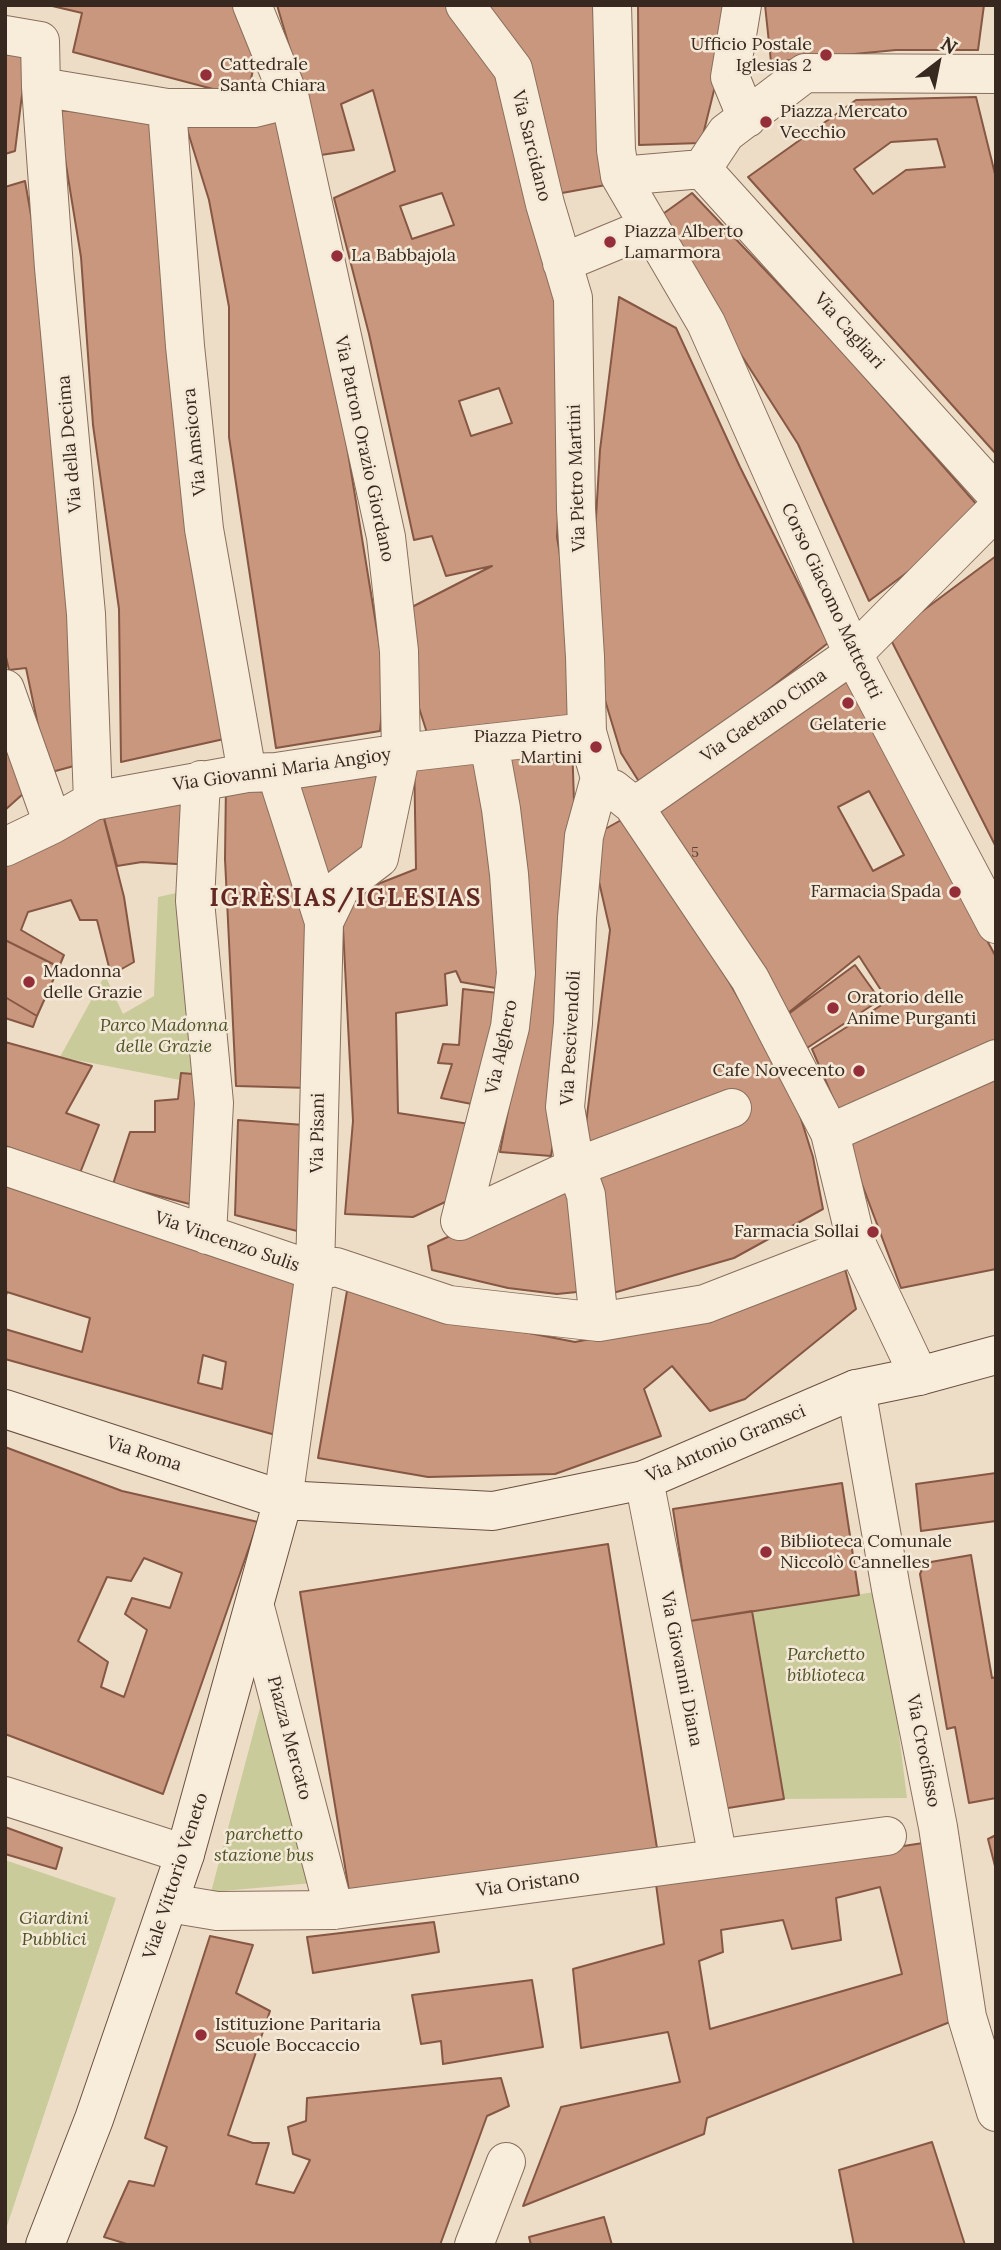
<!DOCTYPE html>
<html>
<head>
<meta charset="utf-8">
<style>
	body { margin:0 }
	#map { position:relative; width:1001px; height:2250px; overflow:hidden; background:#edddc7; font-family:Lora,serif }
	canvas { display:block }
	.frame { position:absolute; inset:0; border:7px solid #382920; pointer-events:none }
	.north { position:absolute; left:903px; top:28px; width:70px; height:70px; -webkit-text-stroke:5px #f4e8d6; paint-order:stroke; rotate:32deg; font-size:19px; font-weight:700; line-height:28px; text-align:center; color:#382920 }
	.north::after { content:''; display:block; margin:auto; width:24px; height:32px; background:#382920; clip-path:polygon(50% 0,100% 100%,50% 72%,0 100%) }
</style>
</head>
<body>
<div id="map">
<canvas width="1001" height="2250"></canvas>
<div class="frame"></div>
<div class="north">N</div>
</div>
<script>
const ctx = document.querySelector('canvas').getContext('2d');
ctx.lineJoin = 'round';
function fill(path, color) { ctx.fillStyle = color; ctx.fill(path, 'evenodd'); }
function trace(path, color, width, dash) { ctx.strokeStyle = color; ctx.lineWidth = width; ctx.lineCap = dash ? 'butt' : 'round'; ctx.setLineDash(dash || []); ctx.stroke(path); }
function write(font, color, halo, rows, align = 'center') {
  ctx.font = font + ' Lora,serif'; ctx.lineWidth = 5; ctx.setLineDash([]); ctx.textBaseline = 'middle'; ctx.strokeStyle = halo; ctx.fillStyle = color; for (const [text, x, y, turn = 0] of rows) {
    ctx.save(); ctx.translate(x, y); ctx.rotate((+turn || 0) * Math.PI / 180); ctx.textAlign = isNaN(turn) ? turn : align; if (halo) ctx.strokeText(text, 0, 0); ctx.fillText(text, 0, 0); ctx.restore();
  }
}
const green = new Path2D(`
	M190,890L205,1075L181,1073L180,1080L60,1057L105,975L123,1014L154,996L158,897Z
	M881,1591L907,1798L784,1799L752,1611Z
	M265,1689L313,1883L211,1892Z
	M5,1860L116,1898L5,2232Z`);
const building = new Path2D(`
	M48,5H240L257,51L247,98L73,52L82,13Z
	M277,5H446L466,18L497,65L541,202L566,357L557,537L577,658L567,722L428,736L412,686L410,608L492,566L446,576L432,536L414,540L369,334L334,198L395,171L373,90L341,104L354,150L321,155ZM442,193L454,225L412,239L400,206ZM499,388L512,423L471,436L459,401Z
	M472,5H593L606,185L551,195Z
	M638,5H735L701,143L639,145Z
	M765,5H984L978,50H896L771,62Z
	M5,52L27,55L15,151L5,154Z
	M976,97L996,178V454L748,177L856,100ZM937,139L945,167L906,170L873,194L854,169L891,142Z
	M57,110L154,118L233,737L121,762L119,609L93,425L81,257Z
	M183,116L283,122L332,355L385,679L380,731L276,748L229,437V307L209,200Z
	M25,181L49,317L85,763L48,773L26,668L9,670L5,653V187Z
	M692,193L843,352L985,514L869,601L798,444L717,317L660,216Z
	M619,297L676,328L740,467L828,643L643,788L621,753L601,687L592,584L600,450Z
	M996,556V847L889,636Z
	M845,678L996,957V1040L838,1110L812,1049L888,1001L859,956L788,1013L651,809ZM869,791L904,855L873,871L838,807Z
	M5,733L24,793L5,810Z
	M572,741L575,832L572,1027L551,1156L500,1152L521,1043L505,746Z
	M485,749L507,990L461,982L456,971L445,974L447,1005L396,1013L398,1113L476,1125L458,1196L413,1217L345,1214L353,1121L343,928L345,897L416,869L414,754Z
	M387,768L374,839L321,880L298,824L301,776Z
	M267,779L312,917L310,1088L236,1086L225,859L226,782Z
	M196,797L194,865L142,862L117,866L101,807Z
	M101,807L124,897L134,962L111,975L97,920H80L71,900L28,912L21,930L64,955L59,967L5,940V856Z
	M623,819L725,975L792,1090L813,1157L823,1209L734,1258L613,1293L595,1172L583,1148L610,930L589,838Z
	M5,940L59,967L37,1016L5,997Z
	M855,965L880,1000L807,1048L787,1015Z
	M463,989L498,993L482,1106L441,1098L452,1064L438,1063L443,1044L459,1045Z
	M5,997L37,1016L33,1027L5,1018Z
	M5,1042L92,1066L66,1113L99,1125L80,1173L5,1146Z
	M181,1073L205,1075L201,1207L113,1184L130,1132H155V1101L178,1099Z
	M996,1075V1269L901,1288L845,1139Z
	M238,1120L304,1125L301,1232L235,1215Z
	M575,1179L587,1291L557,1294L508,1288L432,1270L428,1246Z
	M5,1180L301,1280L279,1436L5,1359V1329L82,1352L90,1318L7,1292L5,1299ZM203,1355L226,1362L222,1389L198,1383Z
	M842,1258L856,1309L745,1399L710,1411L672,1366L644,1389L661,1436L555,1474L428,1477L318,1458L348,1285L406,1309L575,1342L701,1317Z
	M5,1447L122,1491L258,1522L163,1794L5,1734ZM144,1558L182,1573L170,1608L132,1598L125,1614L147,1630L124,1697L101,1687L108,1662L78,1641L107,1577L131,1581Z
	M996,1473V1521L921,1531L916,1484Z
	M842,1483L859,1595L690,1621L673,1509Z
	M608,1544L657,1848L350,1897L300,1592Z
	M971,1555L992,1678L996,1677V1798L969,1803L955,1727L947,1729L920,1574L925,1563Z
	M752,1611L784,1799L722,1809L690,1621Z
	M5,1827L62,1848L56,1869L5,1854Z
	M996,1835V1870L988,1839Z
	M923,1843L955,2020L707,2118L704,2134L523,2206L561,2107L680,2082L668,2032L581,2048L573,1969L664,1944L656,1884ZM880,1887L902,1974L710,2029L699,1961L723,1952L721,1930L783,1920L792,1949L841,1940L836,1898Z
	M434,1922L439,1952L313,1973L307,1937Z
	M210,1936L253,1945L236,1993L270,2011L228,2135L253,2143H269L256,2184L294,2193L310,2160L293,2154L288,2127L306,2121L307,2098L501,2078L509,2106L487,2116L440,2245H130L104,2237L129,2181L154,2186L167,2147L145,2138Z
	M532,1980L543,2047L443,2064L441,2041L421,2044L412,1995Z
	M932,2142L965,2245H854L839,2170Z
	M604,2217L612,2245H531L529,2237Z`);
const street = new Path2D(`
	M252,5L290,99L386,537L399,651L401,753L379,858L341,887L324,922
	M465,5L513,69L545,204L573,298L576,509L585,657L587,732L600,778L584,836L577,918L573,1023L565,1107L574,1161L586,1195L599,1322
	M612,5L616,150L620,176L706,323L853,654L996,924
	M742,5L730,77L747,118
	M5,35L40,41L41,87L167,108H254L290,99
	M41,87L54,268L86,614L93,801
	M167,108L185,346L204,529L247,773
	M702,169L996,494
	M620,176L702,169L726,133L805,73L996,74
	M562,263L649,227
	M5,689L53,824
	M276,772L324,922L315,1271L283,1500
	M201,780L195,901L214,1103L207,1235
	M613,789L633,805L647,798L853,654L996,510
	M633,805L750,979L830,1133L857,1245L919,1376
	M5,847L53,824L93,801L247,773L276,772L401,753L587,732
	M830,1133L996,1059
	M5,1166L315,1271L336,1267L449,1305L599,1322L705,1304L857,1245
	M460,1221L510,1027L516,973L509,874L501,809L489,743
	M460,1221L576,1167L732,1108
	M856,1389L891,1589L938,1827L967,2017L996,2112
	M644,1480L718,1858
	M255,1607L334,1910
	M5,1796L185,1854
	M169,1903L217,1911L334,1910L887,1836
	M474,2245L506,2162`);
const secondary = new Path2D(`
	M5,1409L283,1500L493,1511L644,1480L856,1389L919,1376L996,1355
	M45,2245L94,2119L185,1854L283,1500`);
const markers = [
	[826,55,7,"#942f3a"],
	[206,75,7,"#942f3a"],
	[766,122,7,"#942f3a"],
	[610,242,7,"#942f3a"],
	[337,256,7,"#942f3a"],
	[848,703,7,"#942f3a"],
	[596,747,7,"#942f3a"],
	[955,892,7,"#942f3a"],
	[29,982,7,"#942f3a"],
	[833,1008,7,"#942f3a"],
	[859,1071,7,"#942f3a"],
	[873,1232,7,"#942f3a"],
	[766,1552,7,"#942f3a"],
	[201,2035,7,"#942f3a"]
];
const numberNames = [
	["5",695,853]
];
const poiNames = [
	["Ufficio Postale",812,45,"right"],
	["Iglesias 2",812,66,"right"],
	["Cattedrale",220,65],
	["Santa Chiara",220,86],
	["Piazza Mercato",780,112],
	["Vecchio",780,133],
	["Piazza Alberto",624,232],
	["Lamarmora",624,253],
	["La Babbajola",351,256],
	["Gelaterie",848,725,"center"],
	["Piazza Pietro",582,737,"right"],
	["Martini",582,758,"right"],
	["Farmacia Spada",941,892,"right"],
	["Madonna",43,972],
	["delle Grazie",43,993],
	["Oratorio delle",847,998],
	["Anime Purganti",847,1019],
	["Cafe Novecento",845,1071,"right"],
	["Farmacia Sollai",859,1232,"right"],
	["Biblioteca Comunale",780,1542],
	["Niccolò Cannelles",780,1563],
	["Istituzione Paritaria",215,2025],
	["Scuole Boccaccio",215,2046]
];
const streetNames = [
	["Via Sarcidano",531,146,76],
	["Via Cagliari",849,331,48],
	["Via Amsicora",195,442,-96],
	["Via della Decima",70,444,-95],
	["Via Patron Orazio Giordano",364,449,78],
	["Via Pietro Martini",577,478,-92],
	["Corso Giacomo Matteotti",831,601,65],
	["Via Gaetano Cima",764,716,-35],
	["Via Giovanni Maria Angioy",282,770,-8],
	["Via Pescivendoli",571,1038,-87],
	["Via Alghero",502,1047,-78],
	["Via Pisani",318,1133,-89],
	["Via Vincenzo Sulis",227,1242,19],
	["Via Antonio Gramsci",726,1444,-23],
	["Via Roma",144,1454,18],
	["Via Giovanni Diana",681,1669,79],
	["Piazza Mercato",289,1738,75],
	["Via Crocifisso",923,1751,79],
	["Viale Vittorio Veneto",176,1876,-72],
	["Via Oristano",528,1884,-8]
];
const parkNames = [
	["Parco Madonna",164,1026],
	["delle Grazie",164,1047],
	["Parchetto",826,1655],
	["biblioteca",826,1676],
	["parchetto",264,1835],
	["stazione bus",264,1856],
	["Giardini",54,1919],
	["Pubblici",54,1940]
];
const districtNames = [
	["IGRÈSIAS/IGLESIAS",346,899]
];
fill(green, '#cacb9b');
fill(building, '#c9967e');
trace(building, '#865743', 2);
trace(street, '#886f5d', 40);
trace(secondary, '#6a5040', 40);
trace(street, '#f8ecda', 38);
trace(secondary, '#f8ecda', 38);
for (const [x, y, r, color] of markers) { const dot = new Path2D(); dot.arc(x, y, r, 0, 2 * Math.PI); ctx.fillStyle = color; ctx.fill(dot); trace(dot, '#f4e8d6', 2.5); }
write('14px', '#5c4438', null, numberNames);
write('18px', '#382920', '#f4e8d6', poiNames, 'left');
write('18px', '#382920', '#f4e8d6', streetNames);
write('italic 18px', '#4d5427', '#f4e8d6', parkNames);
ctx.letterSpacing = '2px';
write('bold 24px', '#632821', '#f4e8d6', districtNames);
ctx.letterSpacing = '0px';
</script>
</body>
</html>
